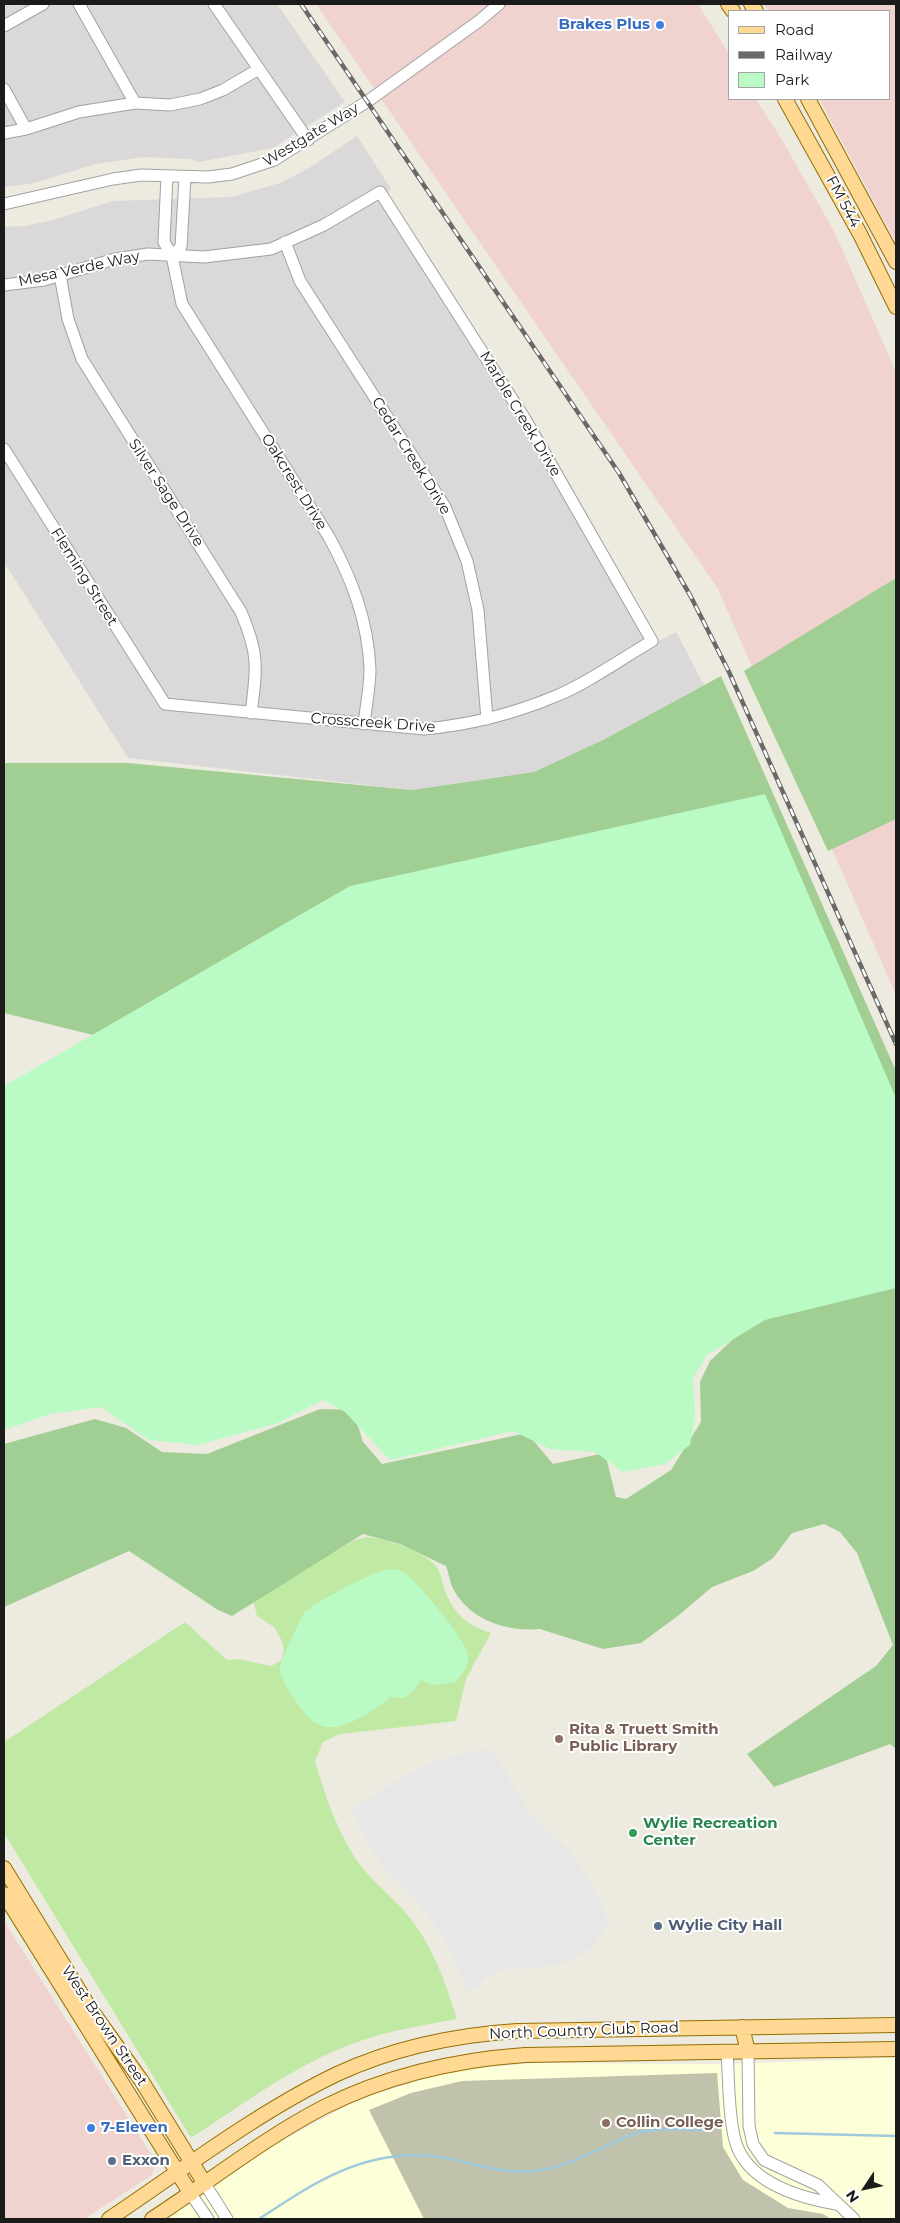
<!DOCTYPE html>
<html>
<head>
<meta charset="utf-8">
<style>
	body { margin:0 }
	#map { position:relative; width:900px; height:2223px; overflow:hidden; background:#edeae0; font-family:Montserrat,sans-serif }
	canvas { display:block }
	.frame { position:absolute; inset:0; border:5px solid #1b1b1b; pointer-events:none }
	.legend { position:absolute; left:728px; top:10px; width:162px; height:90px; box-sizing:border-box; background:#fff; border:1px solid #a4a4a4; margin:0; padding:6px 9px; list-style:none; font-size:15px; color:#1b1b1b }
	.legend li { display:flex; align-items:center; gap:10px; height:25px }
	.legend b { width:25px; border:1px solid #a4a4a4 }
	.north { position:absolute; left:840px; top:2163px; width:50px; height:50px; -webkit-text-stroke:4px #fff; paint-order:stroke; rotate:236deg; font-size:14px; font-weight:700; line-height:20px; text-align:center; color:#1b1b1b }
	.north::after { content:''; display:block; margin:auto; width:18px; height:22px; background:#1b1b1b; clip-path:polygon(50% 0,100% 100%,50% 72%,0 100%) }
</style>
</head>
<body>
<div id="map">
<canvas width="900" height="2223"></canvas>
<div class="frame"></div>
<ul class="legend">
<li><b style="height:6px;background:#ffd994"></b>Road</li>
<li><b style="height:6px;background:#696969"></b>Railway</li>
<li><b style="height:14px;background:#bafbc5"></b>Park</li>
</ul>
<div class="north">N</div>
</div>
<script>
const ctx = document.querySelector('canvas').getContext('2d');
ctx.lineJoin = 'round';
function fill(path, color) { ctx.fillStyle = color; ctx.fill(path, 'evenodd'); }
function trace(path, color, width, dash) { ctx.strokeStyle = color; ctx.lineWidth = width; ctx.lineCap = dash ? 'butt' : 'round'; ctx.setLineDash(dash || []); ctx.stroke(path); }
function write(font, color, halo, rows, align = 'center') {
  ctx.font = font + ' Montserrat,sans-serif'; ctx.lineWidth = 4; ctx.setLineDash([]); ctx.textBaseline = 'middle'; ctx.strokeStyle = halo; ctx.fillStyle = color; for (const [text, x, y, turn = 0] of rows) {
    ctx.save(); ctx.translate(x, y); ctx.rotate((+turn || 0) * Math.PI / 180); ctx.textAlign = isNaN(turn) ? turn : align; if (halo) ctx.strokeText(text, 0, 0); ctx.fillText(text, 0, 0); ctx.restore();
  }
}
const residential = new Path2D(`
	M4,4H277L345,102L273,148L198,162L190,159L143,157L96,164L34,183L4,187Z
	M357,136L391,189L387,192L538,427L659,641L676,632L704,685L603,740L534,772L412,790L128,758L4,562V227L25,226L53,220L113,201L232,197L280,183L309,168Z`);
const commercial = new Path2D(`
	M316,4H698L729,54V99H756L782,140L834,231L896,372V995L718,589Z
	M764,4H896V243L819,99H889V11H769Z
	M4,1921L156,2162L152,2175L84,2219H4Z`);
const education = new Path2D(`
	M896,2058V2219H167L271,2147L361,2098L451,2071L533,2063L720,2064Z`);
const construction = new Path2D(`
	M717,2073L723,2147L743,2180L788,2208L823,2214L831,2219H424L369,2110L411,2093L462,2081Z`);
const grass = new Path2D(`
	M366,1537C386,1538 427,1552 438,1569C441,1574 442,1582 444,1588C453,1613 466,1625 491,1633L466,1679L456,1721L340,1734L323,1742L315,1761C324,1793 336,1827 354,1856C370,1882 396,1898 413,1922C435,1951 446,1985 457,2019C424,2025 392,2030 360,2041C299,2062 245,2103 191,2138L4,1833V1742L185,1622L227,1660L239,1659L271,1666L282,1660L284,1648L280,1637L274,1627L257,1616L253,1599L353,1541Z`);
const forest = new Path2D(`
	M896,578V819L828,851L744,671Z
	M721,676L896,1071V1749L890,1744L774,1787L747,1754L876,1666L893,1645L857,1553L840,1532L824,1524L792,1533L773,1558L753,1571L712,1587L679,1615L641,1643L603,1649L540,1629C508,1632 472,1621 455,1592C450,1584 449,1574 446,1566L400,1544L363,1534L232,1616L218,1610L129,1551L4,1607V1444L95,1419L126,1428L162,1452L207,1454L320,1409L353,1410L363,1442L382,1464L527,1433L553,1464L605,1453L616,1497L626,1499L671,1470L701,1422L700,1382L710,1361L768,1306L199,981L93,1035L4,1013V763H128L412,790L534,772L603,740Z`);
const park = new Path2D(`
	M765,794L896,1098V1288L765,1320L707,1355L693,1378L695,1416L690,1445L665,1464L623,1472L595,1452L550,1449L513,1431L390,1460L345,1412L323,1400L278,1423L198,1445L149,1440L101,1407L50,1414L4,1430V1086L350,886Z
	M397,1569C400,1571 404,1572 407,1575C420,1585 466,1640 468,1655C469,1667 462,1674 455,1682L433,1685L420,1680L415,1689L404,1698L390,1697C377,1709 341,1733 322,1726C309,1721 302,1710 295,1700C290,1692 280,1679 280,1669C280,1662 300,1620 304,1613C311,1604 369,1575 381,1571C386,1570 392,1570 397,1569Z`);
const parking = new Path2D(`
	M486,1749L499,1758L515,1790L533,1817L568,1849L590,1881L610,1924L589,1949L574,1958L552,1966L508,1969L489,1976L468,1993L442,1933L412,1897L386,1871L368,1844L352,1809L396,1781L424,1766L448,1757Z`);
const stream = new Path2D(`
	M775,2133L896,2136
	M259,2219C312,2184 362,2150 430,2156C471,2159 498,2177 542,2170C577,2164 604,2144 637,2133C658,2127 691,2130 713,2130`);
const minor = new Path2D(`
	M79,4L135,103
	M214,4L308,140
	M4,26L43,4
	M4,89L26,129
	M4,133L26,129L79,112L135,103L170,105L200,99L223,90L259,69
	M167,176L164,242L172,256L182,304L329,537C352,579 368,621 370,669C370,687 366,706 364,724
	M4,204L113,179L141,175L208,177L232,174L274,160L368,101L479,21L499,4
	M285,242L300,281L445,507L467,561L478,610L487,719
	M172,256L181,247L185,177
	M60,275L68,319L82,359L241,612C259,654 257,668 251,713
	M4,285L44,280L115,259L148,254L204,257L271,249L324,225L380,192L525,419L652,641C621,659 588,683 556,696C513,714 470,725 424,729L165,704L4,449
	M727,2052C729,2079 728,2109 734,2136C743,2181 796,2197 836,2204
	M748,2052L749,2126L753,2144L764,2160L818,2185L854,2219
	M205,2184L227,2219
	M191,2194L208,2219`);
const major = new Path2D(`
	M728,4L733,11
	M751,4L756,11
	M785,99L860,234L896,307
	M808,99L896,262
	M4,1868L91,2010L141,2080L205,2184
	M4,1894L191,2194
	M742,2027L748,2052
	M109,2219C182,2170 258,2112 337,2074C393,2048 455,2035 517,2031L896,2025
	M152,2219C209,2182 264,2138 324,2107C388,2075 454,2060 525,2055L896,2049`);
const rail = new Path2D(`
	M301,4L619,473L690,595L729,672L896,1044`);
const markers = [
	[660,25,5,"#3f7fe0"],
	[559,1739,5,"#8d6e63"],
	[633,1833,5,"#2e9e5b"],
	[658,1926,5,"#5c6f8a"],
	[606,2123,5,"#8d6e63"],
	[91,2128,5,"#3f7fe0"],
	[112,2161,5,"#5c6f8a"]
];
const shopNames = [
	["Brakes Plus",650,25],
	["7-Eleven",101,2128,"left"]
];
const streetNames = [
	["Westgate Way",311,135,-31],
	["FM 544",843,202,62],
	["Mesa Verde Way",79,269,-12],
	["Marble Creek Drive",520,414,59],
	["Cedar Creek Drive",411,456,58],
	["Oakcrest Drive",294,482,58],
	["Silver Sage Drive",166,493,57],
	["Fleming Street",84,577,58],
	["Crosscreek Drive",373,723,4],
	["West Brown Street",104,2026,56],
	["North Country Club Road",584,2031,-2]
];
const educationNames = [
	["Rita & Truett Smith",569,1730],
	["Public Library",569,1747],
	["Collin College",616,2123]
];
const leisureNames = [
	["Wylie Recreation",643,1824],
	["Center",643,1841]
];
const serviceNames = [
	["Wylie City Hall",668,1926],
	["Exxon",122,2161]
];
fill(residential, '#dad8d8');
fill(commercial, '#f0d2ce');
fill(education, '#fcffd8');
fill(construction, '#c0c2ac');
fill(grass, '#c0eaa3');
fill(forest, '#a0ce93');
fill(park, '#bafbc5');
fill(parking, '#e7e7e7');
trace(stream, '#9fcadd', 2.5);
trace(minor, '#a2a2a2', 13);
trace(major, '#936e00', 16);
trace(minor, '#fff', 11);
trace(major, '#ffd994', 14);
trace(rail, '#696969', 4.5);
trace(rail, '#fff', 2.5, [8]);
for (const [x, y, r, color] of markers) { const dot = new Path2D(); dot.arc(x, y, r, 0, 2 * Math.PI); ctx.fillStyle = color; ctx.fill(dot); trace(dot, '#fff', 2); }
write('bold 15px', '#366cbe', '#fff', shopNames, 'right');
write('15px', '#1b1b1b', '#fff', streetNames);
write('bold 15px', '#785e54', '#fff', educationNames, 'left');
write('bold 15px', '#27864d', '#fff', leisureNames, 'left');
write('bold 15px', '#4e5e75', '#fff', serviceNames, 'left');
</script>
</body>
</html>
